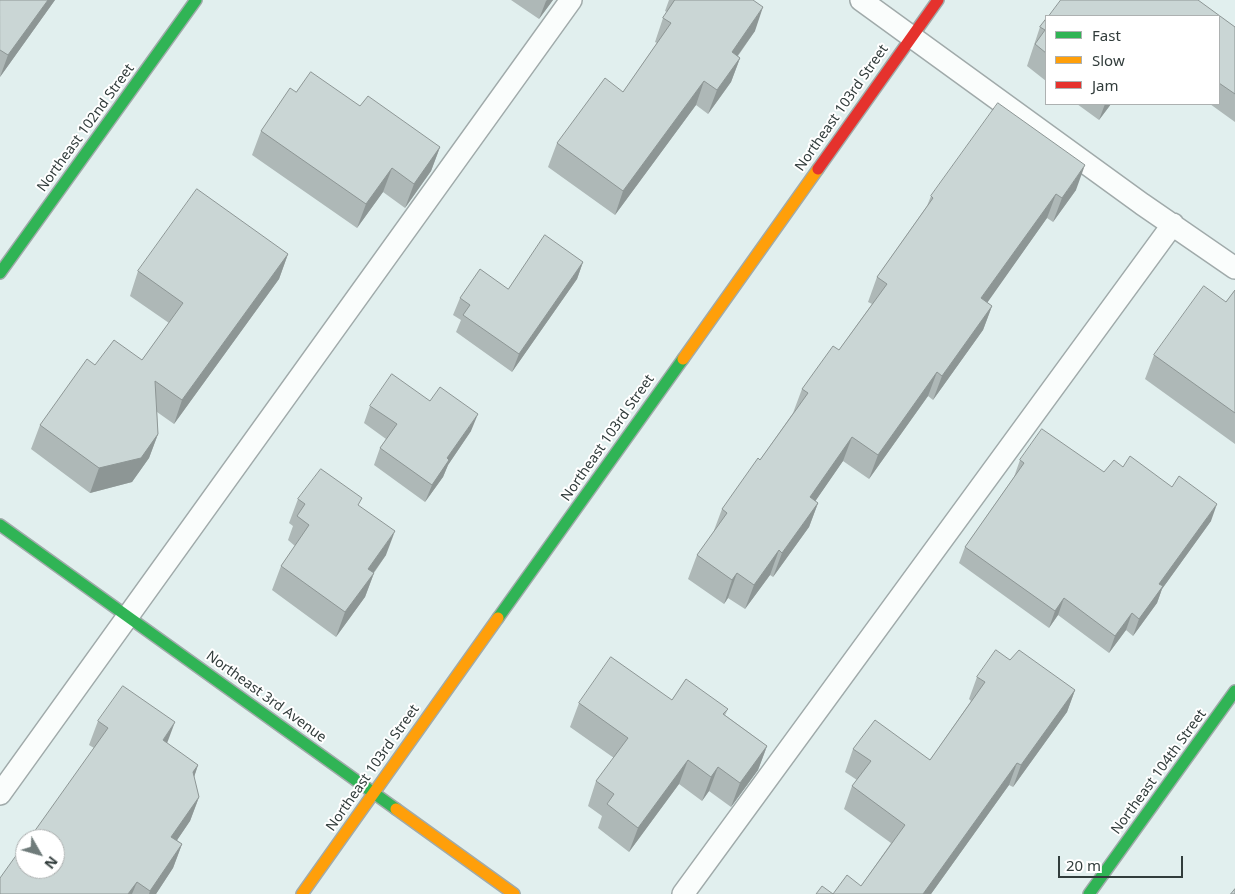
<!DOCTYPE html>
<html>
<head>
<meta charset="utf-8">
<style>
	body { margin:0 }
	#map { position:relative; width:1235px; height:894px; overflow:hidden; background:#e1efee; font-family:"Noto Sans",sans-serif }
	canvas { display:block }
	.legend { position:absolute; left:1045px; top:15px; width:175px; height:90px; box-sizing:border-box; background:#fff; border:1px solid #adb1b1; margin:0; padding:6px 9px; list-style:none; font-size:15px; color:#313c3b }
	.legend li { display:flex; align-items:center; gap:10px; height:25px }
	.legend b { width:25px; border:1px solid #adb1b1 }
	.north { position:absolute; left:15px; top:829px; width:50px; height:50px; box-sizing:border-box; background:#fff; border:1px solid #adb1b1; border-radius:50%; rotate:128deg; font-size:14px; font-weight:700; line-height:20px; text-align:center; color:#313c3b }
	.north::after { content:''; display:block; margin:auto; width:18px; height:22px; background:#6f7b7a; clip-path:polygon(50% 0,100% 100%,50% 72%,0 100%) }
	.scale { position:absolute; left:1058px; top:856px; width:125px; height:22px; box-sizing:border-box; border:2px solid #313c3b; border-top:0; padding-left:6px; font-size:15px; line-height:18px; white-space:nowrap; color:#313c3b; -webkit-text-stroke:4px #fff; paint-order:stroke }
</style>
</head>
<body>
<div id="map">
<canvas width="1235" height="894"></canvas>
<ul class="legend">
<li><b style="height:6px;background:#30b455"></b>Fast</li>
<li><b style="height:6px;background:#ff9f0a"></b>Slow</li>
<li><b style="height:6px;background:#e5322d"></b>Jam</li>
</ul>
<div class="north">N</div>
<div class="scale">20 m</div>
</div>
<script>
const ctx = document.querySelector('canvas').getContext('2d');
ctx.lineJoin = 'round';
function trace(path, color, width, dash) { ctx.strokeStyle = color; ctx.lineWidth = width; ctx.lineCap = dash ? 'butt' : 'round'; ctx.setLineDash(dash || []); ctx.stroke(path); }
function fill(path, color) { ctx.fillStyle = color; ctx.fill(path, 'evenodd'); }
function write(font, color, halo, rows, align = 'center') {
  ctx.font = font + ' "Noto Sans",sans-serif'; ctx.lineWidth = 4; ctx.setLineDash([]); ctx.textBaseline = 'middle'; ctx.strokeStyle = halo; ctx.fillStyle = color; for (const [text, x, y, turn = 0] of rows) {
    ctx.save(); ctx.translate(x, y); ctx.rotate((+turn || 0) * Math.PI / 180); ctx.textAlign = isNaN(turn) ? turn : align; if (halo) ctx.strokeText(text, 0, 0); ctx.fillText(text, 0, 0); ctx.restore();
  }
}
const lane = new Path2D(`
	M861,0L1142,204L1235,268
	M0,794L571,0
	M683,894L1173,224`);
const fast = new Path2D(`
	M0,273L196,0
	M0,525L396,809
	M498,618L683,359
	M1089,894L1235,691`);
const slow = new Path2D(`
	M683,359L818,169
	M396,809L514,894
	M302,894L498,618`);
const jam = new Path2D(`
	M818,169L938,0`);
const wall = new Path2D(`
	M0,0H55L0,77Z
	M511,0H553L539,19Z
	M669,0H753L755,31L738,56L740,58L731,82L708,114L696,105L615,215L548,167L557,143L623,92L657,43L655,42L663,18L667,12L665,11Z
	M1219,16L1235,27V122L1210,104H1219Z
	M1046,19V81L1027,66L1040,27Z
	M296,92L360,106L440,147L431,171L405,208L383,192L357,228L252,155L261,131Z
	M1077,104H1111L1099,120Z
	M1076,190L1053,222L1047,218L987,302L992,306L983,330L933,400L928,396L869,479L843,461L815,501L818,503L809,527L773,577L770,575L745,609L728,598L724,604L688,579L697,555L713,533L722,509L760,460L793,413L802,389L839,350L872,304L868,302L877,277L927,206L931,196Z
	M288,254L279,279L174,424L157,412L158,434L149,458L132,482L90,493L31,449L40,425L95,365L142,360L169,323L130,296L138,271Z
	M583,262L577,279L512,372L456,332L461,320L453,315L460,298L508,289Z
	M1235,290V444L1145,379L1154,355L1226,302Z
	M370,406L471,431L448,465L443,477L425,502L374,465L380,448L386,439L364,423Z
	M1020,460L1104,472L1123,467L1211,521L1162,589L1157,603L1133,636L1126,630L1109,653L1058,615L1049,628L959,563L965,547L1014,477Z
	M298,499L359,506L386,555L374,573L365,597L336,637L272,590L281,566L295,546L288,540L293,526L289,523Z
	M1010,660L1075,690L1067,712L1013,787L1009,785L931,894H816H833L861,886L891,843L844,809L852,786L857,780L845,772L853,749L930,760L971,701L969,699L977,677Z
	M672,700L728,709L725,715L767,746L758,770L731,807L709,791L702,801L679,784L629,852L598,828L602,816L588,806L596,781L614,758L570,727L579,703Z
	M98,721L167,744L198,765L194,777L199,797L190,821L177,840L182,844L173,868L156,894H0L25,869L94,748L89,745Z`);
const shadedWall = new Path2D(`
	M48,0H55L0,77L8,55Z
	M547,0H553L539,19L546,1Z
	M763,7L755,31L723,76L732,52Z
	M740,58L731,82L708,114L717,90Z
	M704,81L696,105L615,215L623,191Z
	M1105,104H1111L1099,120Z
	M440,147L431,171L405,208L414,184Z
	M1085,165L1076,190L1053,222L1062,198Z
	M392,168L383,192L357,228L366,204Z
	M1056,194L1047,218L973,323L981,298Z
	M288,254L279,279L174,424L182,400Z
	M583,262L577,279L512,372L519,354Z
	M992,306L983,330L933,400L942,376Z
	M937,372L928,396L869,479L878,455Z
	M478,414L471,431L448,465L443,477L425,502L432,485L447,458Z
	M158,434L149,458L132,482L90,493L99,468Z
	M852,437L843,461L801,522L810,497Z
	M818,503L809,527L773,577L782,553Z
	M1217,504L1211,521L1162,589L1157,603L1133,636L1139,619L1159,584Z
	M395,531L386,555L359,593L368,569Z
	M779,550L770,575L745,609L754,585Z
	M374,573L365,597L336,637L345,612Z
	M737,573L728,598L724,604L732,580Z
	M1064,598L1058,615L1049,628L1055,611Z
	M1132,613L1126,630L1109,653L1115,636Z
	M1075,690L1067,712L1013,787L1021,765Z
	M175,722L166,746L163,740Z
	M767,746L758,770L731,807L740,783Z
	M688,760L679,784L629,852L638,828Z
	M1017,763L1009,785L931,894H923Z
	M198,765L190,789L193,772Z
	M718,767L709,791L702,801L711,777Z
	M199,797L190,821L163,861L171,837Z
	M182,844L173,868L156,894H149L150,891Z
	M137,882L132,894H128Z`);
const building = new Path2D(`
	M0,0H48L8,55L0,50Z
	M675,0H753L763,7L732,52L740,58L717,90L704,81L623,191L557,143L605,78L623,92L671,23L663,18Z
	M1061,0H1198L1235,27V94L1219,83V16H1049Z
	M1046,19V53L1035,44L1045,30L1040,27Z
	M311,72L360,106L368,96L440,147L414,184L392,168L366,204L261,131L290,88L296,92Z
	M998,103L1085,165L1062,198L1056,194L981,298L992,306L942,376L937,372L878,455L852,437L810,497L818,503L782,553L779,550L754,585L737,573L732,580L697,555L727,513L722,509L758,458L760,460L808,393L802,389L833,346L839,350L887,284L877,277L933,198L931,196Z
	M197,189L288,254L182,400L155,381L158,434L141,458L99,468L40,425L87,359L95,365L114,340L142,360L183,303L138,271Z
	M545,235L583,262L519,354L463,315L470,305L460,298L480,269L508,289Z
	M1204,286L1226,302L1235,290V413L1154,355Z
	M392,374L430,401L440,387L478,414L447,458L449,460L432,485L380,448L397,424L370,406Z
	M1042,429L1104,472L1114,460L1123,467L1130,456L1172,487L1179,476L1217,504L1159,584L1163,586L1139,619L1132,613L1115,636L1064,598L1055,611L965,547L1024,463L1020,460Z
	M321,469L362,498L358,505L395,531L368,569L374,573L345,612L281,566L309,525L297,516L305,504L298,499Z
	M996,650L1010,660L1019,650L1075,690L1021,765L1017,763L923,894H816L822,886L833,894L847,875L861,886L905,825L852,786L871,761L853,749L875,720L930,760L985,682L977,677Z
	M611,657L672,700L686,679L728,709L723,714L767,746L740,783L718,767L711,777L688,760L638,828L607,804L614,794L596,781L628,738L579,703Z
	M123,686L175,722L163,740L198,765L193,772L199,797L171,837L182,844L150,891L137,882L128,894H0V878L25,843V869H55V839H29L108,728L98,721Z
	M1235,889V894H1231Z`);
const streetNames = [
	["Northeast 103rd Street",842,108,-55],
	["Northeast 102nd Street",86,128,-54],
	["Northeast 103rd Street",608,438,-55],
	["Northeast 3rd Avenue",266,697,36],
	["Northeast 103rd Street",373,768,-55],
	["Northeast 104th Street",1159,772,-54]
];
trace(lane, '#a0aaaa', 24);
trace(fast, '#a0aaaa', 14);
trace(slow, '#a0aaaa', 14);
trace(jam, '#a0aaaa', 14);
trace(lane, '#fafdfc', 21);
trace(fast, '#30b455', 11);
trace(slow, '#ff9f0a', 11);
trace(jam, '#e5322d', 11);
fill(wall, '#aeb8b7');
fill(shadedWall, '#8d9695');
fill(building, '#cad6d5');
trace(building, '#8d9695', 1);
write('14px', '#313c3b', '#fff', streetNames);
</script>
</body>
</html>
